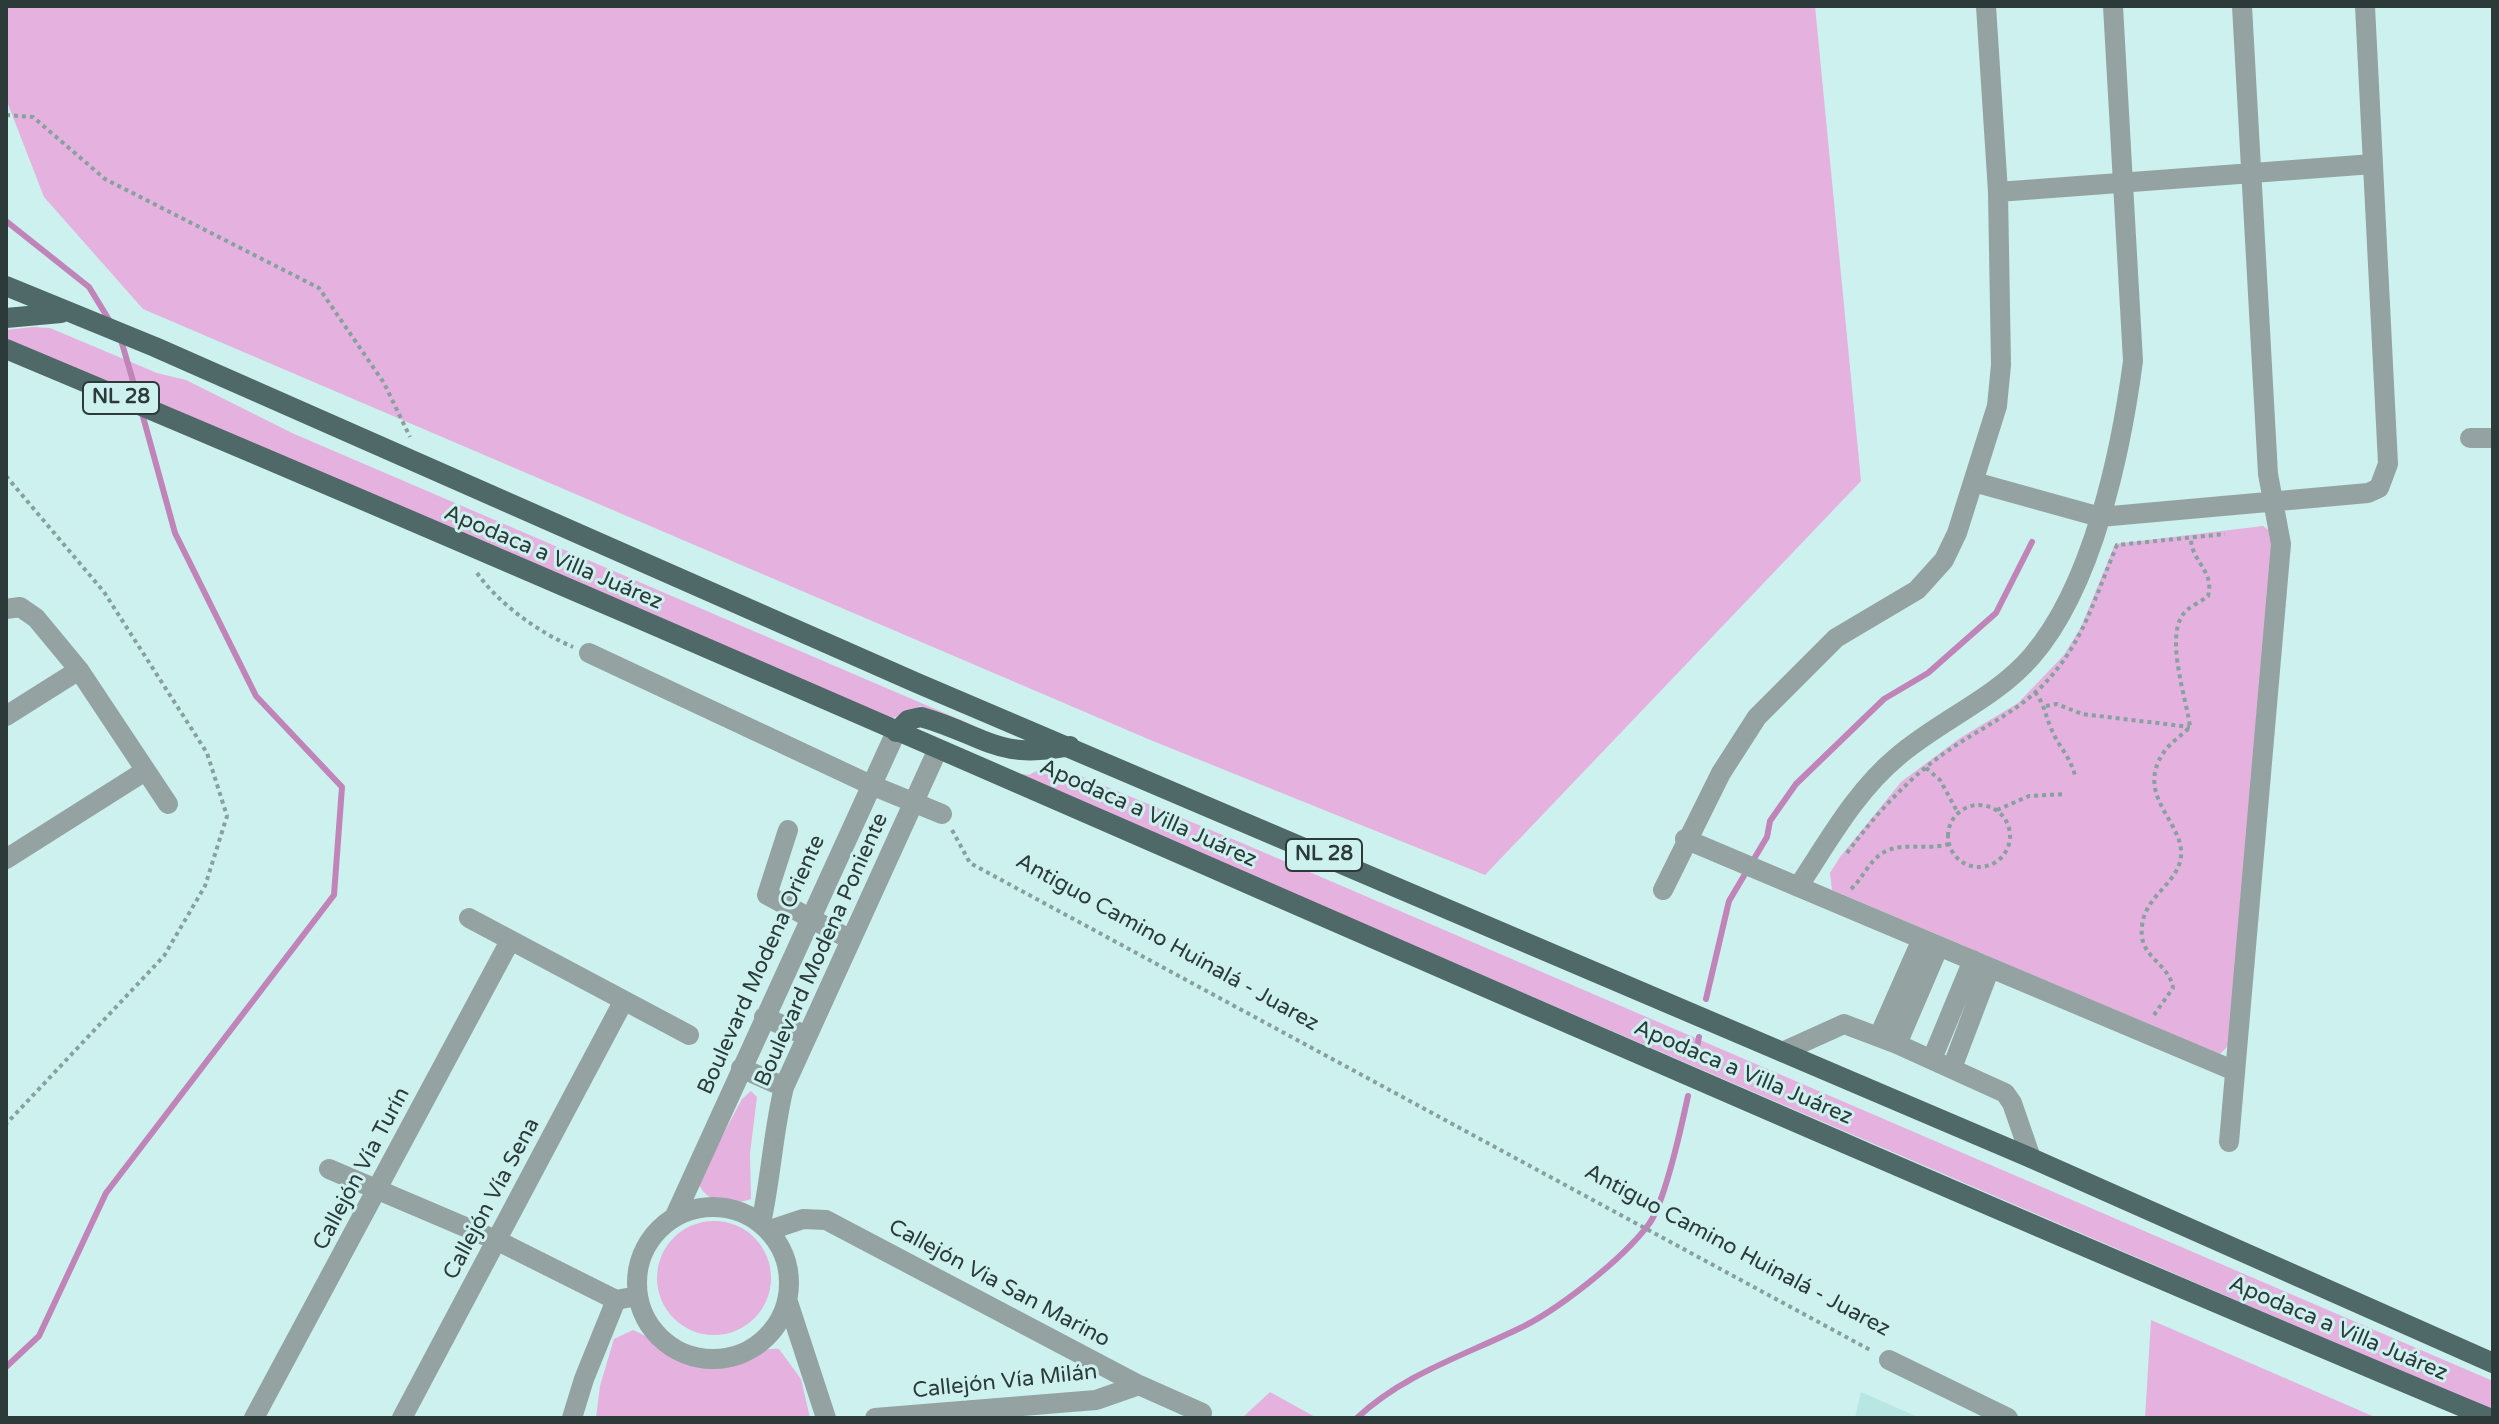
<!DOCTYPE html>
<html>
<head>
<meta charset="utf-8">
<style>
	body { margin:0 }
	#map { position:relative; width:2499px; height:1424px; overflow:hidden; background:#ccf1ee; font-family:"Varela Round",sans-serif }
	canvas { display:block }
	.frame { position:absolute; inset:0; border:8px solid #2c3a39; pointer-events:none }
</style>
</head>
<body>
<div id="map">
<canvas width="2499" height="1424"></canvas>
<div class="frame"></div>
</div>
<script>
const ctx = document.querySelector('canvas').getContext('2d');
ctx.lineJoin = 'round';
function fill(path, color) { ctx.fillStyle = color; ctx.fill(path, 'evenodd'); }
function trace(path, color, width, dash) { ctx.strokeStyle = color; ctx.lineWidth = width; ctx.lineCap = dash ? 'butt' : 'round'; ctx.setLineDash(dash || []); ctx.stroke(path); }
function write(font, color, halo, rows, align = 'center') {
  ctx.font = font + ' "Varela Round",sans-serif'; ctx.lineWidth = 6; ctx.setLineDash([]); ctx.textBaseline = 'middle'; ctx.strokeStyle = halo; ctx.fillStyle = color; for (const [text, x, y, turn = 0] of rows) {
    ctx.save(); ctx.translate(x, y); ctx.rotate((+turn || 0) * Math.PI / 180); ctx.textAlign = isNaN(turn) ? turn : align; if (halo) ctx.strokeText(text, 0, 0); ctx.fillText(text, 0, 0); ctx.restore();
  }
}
const built = new Path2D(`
	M1861,1392L1920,1418H1855Z`);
const green = new Path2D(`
	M6,6H1815L1861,481L1485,875L1148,739L143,309L44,197L6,99Z
	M33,327L50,328L157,373L186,380L292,433L991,733L990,736L920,706L889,720L6,340V330Z
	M2263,526L2274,534L2230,1044L2220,1054L1832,890L1830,873L1840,857L1901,782L1960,738L2018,703L2064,655L2081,627L2115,544Z
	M1044,767L1076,774L1242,843L2493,1381V1411L1014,773L1029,775Z
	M751,1091L757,1097L750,1153L751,1199C731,1206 706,1204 698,1182L742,1099Z
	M657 1278a57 57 0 1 1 114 0a57 57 0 1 1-114 0Z
	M2151,1320L2377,1418H2145Z
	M633,1330C661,1341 681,1368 713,1367C736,1366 757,1346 779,1349L801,1379L810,1418H596L600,1386L614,1339Z
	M1270,1392L1317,1418H1242Z`);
const stream = new Path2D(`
	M6,221L89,287L111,323
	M121,340L138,398
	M1706,999L1729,901L1767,837L1770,821L1796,784L1884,699L1928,673L1996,613L2032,542
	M1695,1057L1699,1037
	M6,1367L39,1336L106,1193L334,895L342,787L256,696L175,533L142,413
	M1357,1418C1403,1375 1460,1357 1516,1330C1556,1312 1623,1259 1649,1224C1665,1202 1682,1124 1688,1096`);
const path = new Path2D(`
	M6,115L33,117L105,179L319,288L384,383L410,437
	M6,476L104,592L207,753L227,816L205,886L164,956L6,1124
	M477,573C499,604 538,632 573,647
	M2035,692C2045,705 2045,715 2051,728C2057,745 2071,757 2075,776
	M2046,706L2057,704L2082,714L2190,727
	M1926,768L1940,780L1958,813
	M1948 836a31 31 0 1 1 62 0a31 31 0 1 1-62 0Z
	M1997,810L2029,796L2066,794
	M952,830L970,863L1872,1351
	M1847,853C1876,814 1908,778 1949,750C1979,729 2013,714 2039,689C2082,648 2095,597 2117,545L2225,534
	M1851,889C1861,880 1866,868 1875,859C1896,838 1924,852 1949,844
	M2154,1015L2173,988C2170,966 2145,959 2142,937C2138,900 2172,889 2180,862C2190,825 2132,798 2164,752C2170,743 2182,735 2190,727C2187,700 2162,631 2187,610C2193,605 2202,601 2208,596C2215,570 2190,561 2191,537`);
const minor = new Path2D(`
	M1998,192L2373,164
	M2470,438H2493
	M1974,482L2100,517L2368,493L2379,488L2388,464L2365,6
	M6,609L20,607L36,618L79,670L168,804
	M589,653L871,785L942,814
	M6,716L79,670
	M788,830L767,895L851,940
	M1685,839L2235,1071
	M6,859L145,771
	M1798,887C1828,842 1855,792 1897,757C1940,720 1995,699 2032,656C2093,585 2121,452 2133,361L2113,6
	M1663,890L1721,773L1757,717L1836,638L1917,590L1944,560L1957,533L1997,406L2001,365L1998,192L1986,6
	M469,918L689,1035
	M764,1017L807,1036
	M1879,1036L1922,939
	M1897,1044L1939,946
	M1782,1052L1844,1024L1897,1044L2005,1093L2012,1103L2031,1158
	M1932,1059L1973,960
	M741,1068L784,1087
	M1952,1068L1990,968
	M2229,1142L2281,544L2268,474L2242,6
	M329,1169L498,1241L616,1300L637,1296
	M637 1283a76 76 0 1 1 152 0a76 76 0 1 1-152 0Z
	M674,1218L896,732
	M761,1223C771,1178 773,1132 784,1087L938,749
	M770,1230L803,1219L826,1220L1139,1385L1202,1413
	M788,1302L826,1418
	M1889,1360L2008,1418
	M254,1418L510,941
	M402,1418L623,1002
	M572,1418L584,1379L616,1300
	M875,1418L1096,1400L1139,1385`);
const major = new Path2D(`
	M6,286L155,347L917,683L2031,1158L2493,1363
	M6,318L61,313
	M6,349C837,697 1658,1070 2489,1418
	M896,732L908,720L921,717C985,735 996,761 1070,746`);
const shields = [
	[121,398,76],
	[1324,855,76]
];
const shieldNames = [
	["NL 28",121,398],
	["NL 28",1324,855]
];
const streetNames = [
	["Apodaca a Villa Juárez",553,558,23],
	["Apodaca a Villa Juárez",1148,814,24],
	["Antiguo Camino Huinalá - Juarez",1167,943,29],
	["Boulevard Modena Poniente",822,950,-66],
	["Boulevard Modena Oriente",762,965,-66],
	["Apodaca a Villa Juárez",1743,1073,23],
	["Callejón Vía Turín",362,1169,-62],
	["Callejón Vía Sena",492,1199,-62],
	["Antiguo Camino Huinalá - Juarez",1737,1251,28],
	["Callejón Via San Marino",999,1284,28],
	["Apodaca a Villa Juárez",2338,1329,23],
	["Callejón Vía Milán",1005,1382,-6]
];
fill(built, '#b8e6e3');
fill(green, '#e5b1de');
trace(stream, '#c084b9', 6);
trace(path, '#86a19f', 4, [4, 4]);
trace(minor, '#94a3a1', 20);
trace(major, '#4e6967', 20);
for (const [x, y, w] of shields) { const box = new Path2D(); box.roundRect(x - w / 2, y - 16, w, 32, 6); ctx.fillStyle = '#ccf1ee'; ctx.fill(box); trace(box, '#2c3a39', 2); }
write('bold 20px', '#2c3a39', null, shieldNames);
write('22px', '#2c3a39', '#ccf1ee', streetNames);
</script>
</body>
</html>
